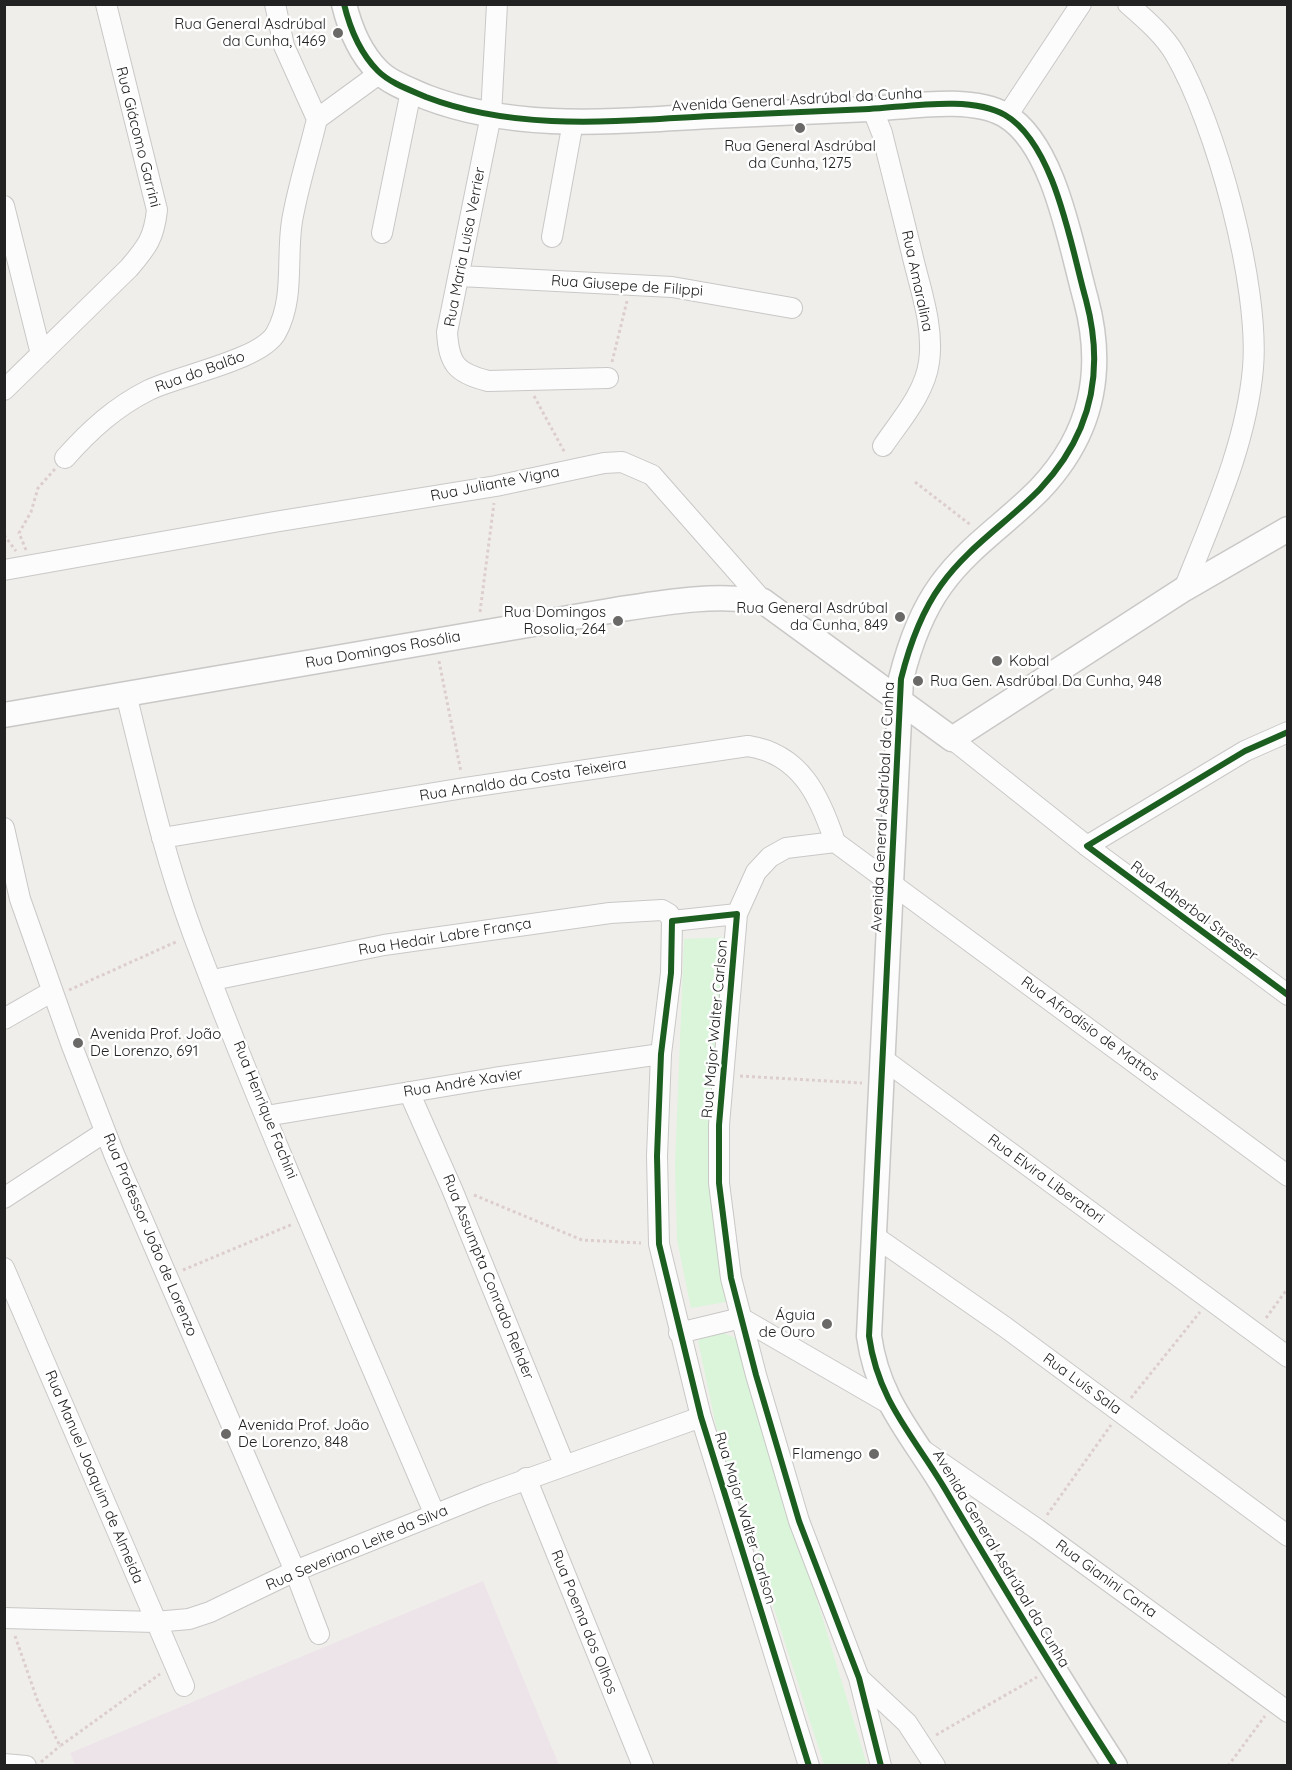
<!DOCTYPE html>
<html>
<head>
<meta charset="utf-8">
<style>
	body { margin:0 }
	#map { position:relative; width:1292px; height:1770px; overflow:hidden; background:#f0eeeb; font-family:Quicksand,sans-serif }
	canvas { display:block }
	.frame { position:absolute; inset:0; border:6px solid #222; pointer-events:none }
</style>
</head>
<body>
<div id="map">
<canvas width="1292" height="1770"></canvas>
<div class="frame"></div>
</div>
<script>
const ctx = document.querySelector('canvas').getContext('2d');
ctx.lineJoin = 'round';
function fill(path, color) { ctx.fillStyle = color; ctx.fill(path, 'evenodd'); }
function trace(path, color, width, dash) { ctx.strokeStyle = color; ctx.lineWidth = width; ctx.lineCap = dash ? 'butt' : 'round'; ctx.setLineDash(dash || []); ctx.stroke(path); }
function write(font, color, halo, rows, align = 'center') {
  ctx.font = font + ' Quicksand,sans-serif'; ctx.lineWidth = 5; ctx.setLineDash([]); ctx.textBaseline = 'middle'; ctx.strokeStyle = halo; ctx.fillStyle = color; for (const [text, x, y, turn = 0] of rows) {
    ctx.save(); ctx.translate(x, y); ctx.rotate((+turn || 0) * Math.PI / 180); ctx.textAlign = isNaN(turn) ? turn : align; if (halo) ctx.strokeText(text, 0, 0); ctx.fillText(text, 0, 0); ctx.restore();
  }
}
const industrial = new Path2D(`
	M483,1581L559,1765H75L70,1753Z`);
const park = new Path2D(`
	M730,937L710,1195L732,1301L691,1308L677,1240L675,1165L684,939Z
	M714,1329L738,1339L867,1765H824L716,1426L698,1341Z`);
const path = new Path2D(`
	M612,362L627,301
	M534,396L565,453
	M915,482L972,526
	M4,535L16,551
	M26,550L19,533L31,512L38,488L55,469
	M480,612L494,503
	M439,661L461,772
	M69,990L178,941
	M740,1076L862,1083
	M474,1195L582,1240L641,1243
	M183,1270L293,1224
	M1266,1318L1288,1288
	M1131,1398L1200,1312
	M1047,1515L1111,1425
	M15,1636L38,1702L60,1746L160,1674
	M936,1735L1037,1677
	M41,1762L60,1746
	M1228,1766L1265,1716`);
const minor = new Path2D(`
	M275,4L284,46L317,119
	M497,4L491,115L447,332C449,364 456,373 488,381L608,378
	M1128,4C1144,18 1164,35 1175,54C1216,124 1260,286 1253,368C1246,446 1212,518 1184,589
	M872,108L882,133C892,174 903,216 913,258C921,291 934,328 929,362C925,393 900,421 883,446
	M1007,116L1081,4
	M317,119L380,73
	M4,206L41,354
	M382,233L411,91
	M552,237L573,122
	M460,276L672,287L792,308
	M4,390L129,268C147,247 154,238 157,210L106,4
	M65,458C90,430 115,407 149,390C180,375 261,360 276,333C295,299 286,258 292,221C298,186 309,153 317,119
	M4,570L274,522L496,486L604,463L622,462L652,475L763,601
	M126,694C146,775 164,856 193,934C267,1130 353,1322 435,1515
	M952,739L1087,846L1288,995
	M4,828L20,899L72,1046L114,1154L295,1571L319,1634
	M162,838L464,788L748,746C801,754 820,797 835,842
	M1087,846L1245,751L1288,732
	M672,921L737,914
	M213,980L384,945L610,913L662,910L669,914L672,921L671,973L661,1054L657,1156L659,1244L701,1417L809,1766
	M4,1019L51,992
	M883,1059L1288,1357
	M409,1092L452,1189L564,1464
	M266,1116L494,1078L661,1054
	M4,1198L105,1132
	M874,1236L1005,1327L1288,1536
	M4,1268L184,1686
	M679,1333L741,1318L888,1403
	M924,1451L1037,1529L1288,1712
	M526,1478L643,1766
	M4,1618L155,1622L189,1619L210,1612L295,1571L486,1494L701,1417
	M859,1678L907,1723L935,1766
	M4,1764L26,1766
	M881,1766L859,1678L799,1521L756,1375L731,1278L719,1183V1125L737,914L756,872L770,857L786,848L835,842L1288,1176`);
const tertiary = new Path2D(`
	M344,4C350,29 359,52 378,71C390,83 410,90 426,97C517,132 617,121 711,116C764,114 817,111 869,109C907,107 971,95 1005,115C1055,144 1071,247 1086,300C1105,371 1092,434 1040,489C1008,522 968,547 941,585C922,611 909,647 901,679L869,1336C878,1401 913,1435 945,1489C1000,1582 1056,1675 1115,1766
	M4,715L615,610C667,602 710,594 763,601L952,739L1184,589L1288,529`);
const cycleway = new Path2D(`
	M344,4C350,29 359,52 378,71C390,83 410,90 426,97C517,132 617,121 711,116C764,114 817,111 869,109C907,107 971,95 1005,115C1055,144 1071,247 1086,300C1105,371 1092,434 1040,489C1008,522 968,547 941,585C922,611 909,647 901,679L869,1336C878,1401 913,1435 945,1489C1000,1582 1056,1675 1115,1766
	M1288,732L1245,751L1087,846L1288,995
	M809,1766L701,1417L659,1244L657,1156L661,1054L671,973L672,921L737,914L719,1125V1183L731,1278L756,1375L799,1521L859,1678L881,1766`);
const markers = [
	[338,33,6,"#6a6968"],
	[800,128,6,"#6a6968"],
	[900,617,6,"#6a6968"],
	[618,621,6,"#6a6968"],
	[997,661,6,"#6a6968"],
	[918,681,6,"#6a6968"],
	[78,1043,6,"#6a6968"],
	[827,1324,6,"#6a6968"],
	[226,1434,6,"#6a6968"],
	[874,1454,6,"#6a6968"]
];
const poiNames = [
	["Rua General Asdrúbal",326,24],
	["da Cunha, 1469",326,41],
	["Rua General Asdrúbal",800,146,"center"],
	["da Cunha, 1275",800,163,"center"],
	["Rua General Asdrúbal",888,608],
	["da Cunha, 849",888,625],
	["Rua Domingos",606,612],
	["Rosolia, 264",606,629],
	["Kobal",1009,661,"left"],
	["Rua Gen. Asdrúbal Da Cunha, 948",930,681,"left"],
	["Avenida Prof. João",90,1034,"left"],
	["De Lorenzo, 691",90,1051,"left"],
	["Águia",815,1315],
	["de Ouro",815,1332],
	["Avenida Prof. João",238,1425,"left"],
	["De Lorenzo, 848",238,1442,"left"],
	["Flamengo",862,1454]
];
const streetNames = [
	["Avenida General Asdrúbal da Cunha",797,100,-3],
	["Rua Giácomo Garrini",138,137,76],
	["Rua Maria Luisa Verrier",465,247,-79],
	["Rua Amaralina",917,281,78],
	["Rua Giusepe de Filippi",627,286,4],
	["Rua do Balão",200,372,-20],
	["Rua Juliante Vigna",495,484,-11],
	["Rua Domingos Rosólia",383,650,-10],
	["Rua Arnaldo da Costa Teixeira",523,780,-9],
	["Avenida General Asdrúbal da Cunha",883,807,-87],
	["Rua Adherbal Stresser",1194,911,37],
	["Rua Hedair Labre França",445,937,-9],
	["Rua Major Walter Carlson",715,1029,-85],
	["Rua Afrodísio de Mattos",1090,1029,36],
	["Rua André Xavier",463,1083,-9],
	["Rua Henrique Fachini",265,1110,68],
	["Rua Elvira Liberatori",1046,1179,36],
	["Rua Professor João de Lorenzo",150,1235,67],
	["Rua Assumpta Conrado Rehder",488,1277,68],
	["Rua Luís Sala",1082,1384,36],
	["Rua Manuel Joaquim de Almeida",94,1477,67],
	["Rua Major Walter Carlson",745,1518,73],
	["Rua Severiano Leite da Silva",357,1548,-23],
	["Avenida General Asdrúbal da Cunha",1001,1559,59],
	["Rua Gianini Carta",1106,1579,36],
	["Rua Poema dos Olhos",584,1622,68]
];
fill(industrial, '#ede4e9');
fill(park, '#daf5da');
trace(minor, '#c9c8c7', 22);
trace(tertiary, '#c9c8c7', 27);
trace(path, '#dccecd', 3, [3, 3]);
trace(minor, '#fdfcfc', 20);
trace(tertiary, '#fdfcfc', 24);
trace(cycleway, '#1b5e20', 6);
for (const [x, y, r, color] of markers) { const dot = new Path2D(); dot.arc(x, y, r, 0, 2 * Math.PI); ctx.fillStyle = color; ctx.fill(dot); trace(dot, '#fff', 2); }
write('15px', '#222', '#fff', poiNames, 'right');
write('15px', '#222', '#fff', streetNames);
</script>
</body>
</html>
